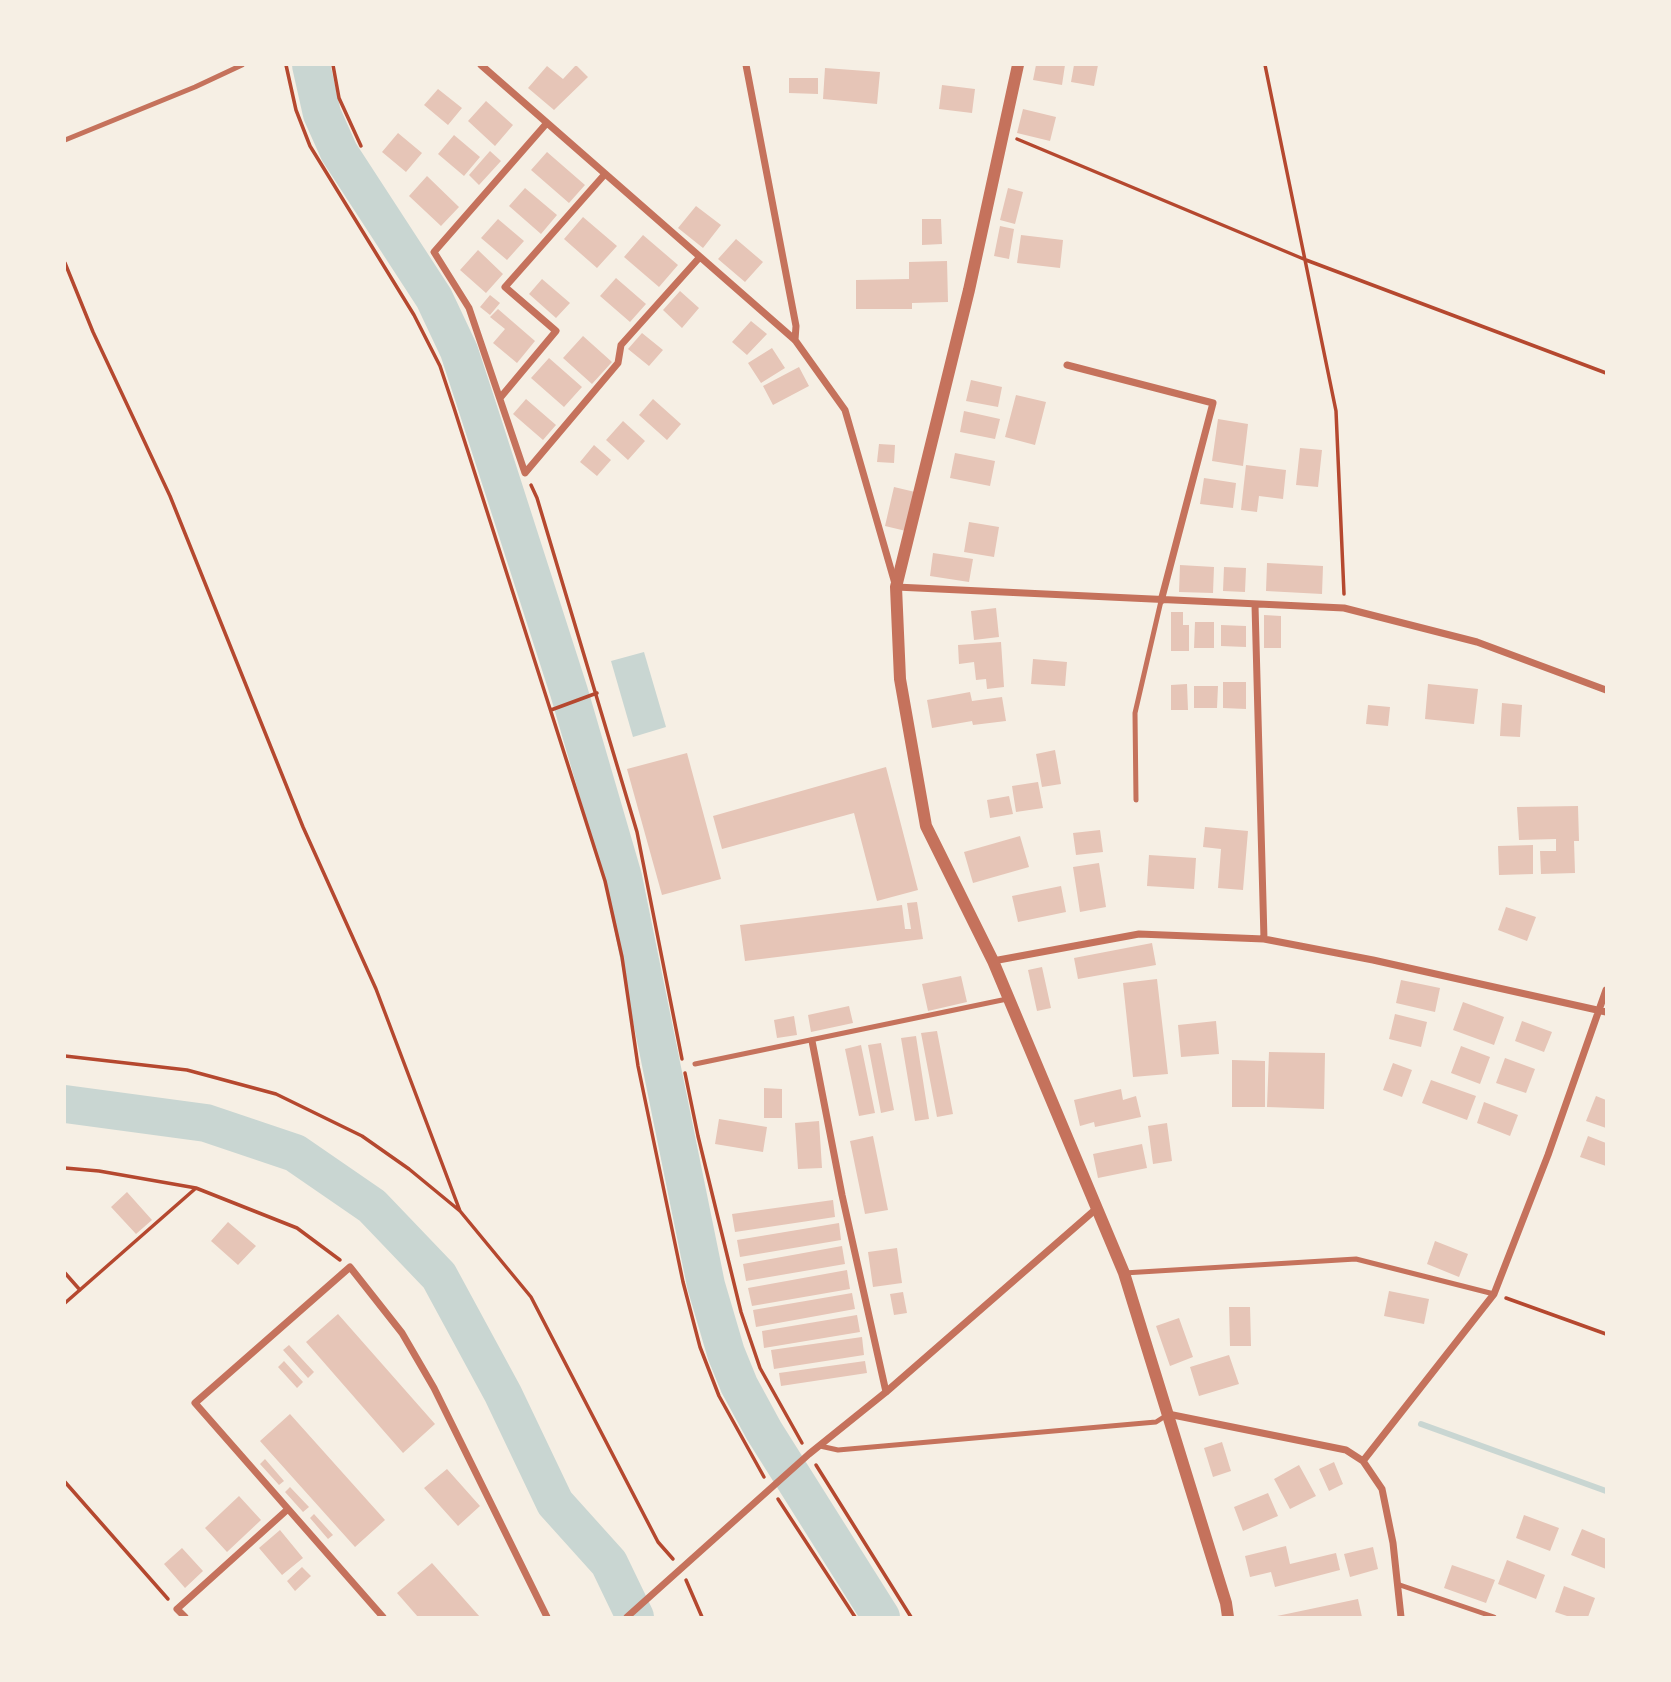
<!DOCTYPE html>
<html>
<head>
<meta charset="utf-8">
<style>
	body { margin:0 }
	#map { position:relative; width:1671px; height:1682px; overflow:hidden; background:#f6efe4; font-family:"Roboto Condensed",sans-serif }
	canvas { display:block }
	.frame { position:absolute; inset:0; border:66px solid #f6efe4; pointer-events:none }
</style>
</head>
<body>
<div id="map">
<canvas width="1671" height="1682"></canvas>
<div class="frame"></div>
</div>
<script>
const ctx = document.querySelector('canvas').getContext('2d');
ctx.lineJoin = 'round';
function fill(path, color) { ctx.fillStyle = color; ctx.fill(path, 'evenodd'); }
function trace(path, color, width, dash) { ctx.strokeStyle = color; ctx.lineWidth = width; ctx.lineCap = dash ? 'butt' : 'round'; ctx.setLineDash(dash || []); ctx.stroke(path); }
const water = new Path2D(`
	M644,652L666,727L633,737L611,661Z`);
const stream = new Path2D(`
	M1421,1424L1606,1491`);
const river = new Path2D(`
	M311,65L322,114L339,152L434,298L459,351L478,409L569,692L623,877L706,1285L726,1353L739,1385L764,1431L881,1617
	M65,1104L206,1123L295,1153L372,1206L439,1276L503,1394L555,1503L609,1563L635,1617`);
const building = new Path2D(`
	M576,65L588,77L554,110L528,88L547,66L563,79Z
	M1036,65H1065L1062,85L1033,80Z
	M1074,65H1098L1094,86L1071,82Z
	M825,68L880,72L877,104L823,99Z
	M789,78H818V94L789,93Z
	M942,85L975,89L972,113L939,109Z
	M438,89L462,108L448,125L424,105Z
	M486,101L513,125L495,146L468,121Z
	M1023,109L1056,117L1050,141L1017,133Z
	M398,133L422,153L406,172L382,152Z
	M454,135L480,157L464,176L438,154Z
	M490,151L501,161L479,185L469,175Z
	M547,152L585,185L569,203L531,170Z
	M427,176L459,207L441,226L409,196Z
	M525,188L557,215L541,234L509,206Z
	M1008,188L1023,192L1015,224L1000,220Z
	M696,206L721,225L703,248L678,228Z
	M583,217L617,246L597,268L564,239Z
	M498,219L524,241L507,260L481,238Z
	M922,219H941L942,244L922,245Z
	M1000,226L1014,229L1009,259L994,256Z
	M643,235L678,265L659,287L624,257Z
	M1021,235L1063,240L1060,268L1017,263Z
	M736,239L763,262L745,282L718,259Z
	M478,250L503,274L486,293L460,270Z
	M947,261L948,302L912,303V309H856V280L909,279V262Z
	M616,278L646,304L630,322L600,296Z
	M542,279L570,303L556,318L529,294Z
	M680,291L699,308L682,328L663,310Z
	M490,295L500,303L490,315L480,307Z
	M498,309L535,341L517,363L493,343L505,329L490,317Z
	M751,321L767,334L747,355L732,342Z
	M642,333L663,350L649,366L628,349Z
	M583,336L612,362L592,384L563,358Z
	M772,348L785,368L761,383L748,363Z
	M549,358L582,387L564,407L531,378Z
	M799,367L809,386L773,405L763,386Z
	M971,380L1002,387L998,407L966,401Z
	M1016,395L1046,402L1035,445L1005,437Z
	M526,399L556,425L543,440L513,414Z
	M653,399L681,424L667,440L639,415Z
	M964,411L1000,419L995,439L960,432Z
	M1218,419L1248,424L1243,466L1212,461Z
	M623,421L645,441L628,460L606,440Z
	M879,444L895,445L894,463L877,462Z
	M594,445L611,460L597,476L580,462Z
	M1300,448L1322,450L1318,487L1296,485Z
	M955,453L995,461L990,486L950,478Z
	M1246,465L1286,470L1283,499L1259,496L1257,512L1241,510Z
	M1204,478L1236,483L1233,508L1200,504Z
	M894,487L915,492L906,531L885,526Z
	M969,522L999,527L994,557L964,552Z
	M933,553L973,559L969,582L930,576Z
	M1267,563L1323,566L1322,594L1266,591Z
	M1180,565L1214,567L1213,593L1179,592Z
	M1224,567L1246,568L1245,592L1223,591Z
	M996,608L999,637L974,640L971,611Z
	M1171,612H1183V625H1189V651H1171Z
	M1264,615L1281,616V648H1264Z
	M1195,622H1214V648H1194Z
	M1221,625L1246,626V647L1221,646Z
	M1001,642L1004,687L987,689L986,679L976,680L974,662L959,664L958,645Z
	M1033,659L1067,662L1065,686L1031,684Z
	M1223,682H1246V709L1223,708Z
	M1187,684L1188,710H1171V685Z
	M1428,684L1478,689L1474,724L1425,719Z
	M1194,686H1218L1217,708H1194Z
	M970,692L972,701L1002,697L1006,721L973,725L972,721L932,728L927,700Z
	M1502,703L1522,705L1520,737L1500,736Z
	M1368,705L1390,707L1388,726L1366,724Z
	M1055,750L1061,784L1042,787L1036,754Z
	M687,753L721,879L662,895L627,769Z
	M886,767L918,890L877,901L854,813L722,849L713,816Z
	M1038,782L1043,808L1016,812L1012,786Z
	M1009,796L1013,814L990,818L987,800Z
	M1578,806L1579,841H1574L1575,873L1541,874L1540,851H1556V839L1519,840L1517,807Z
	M1205,827L1248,831L1243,890L1218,888L1221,849L1203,847Z
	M1100,830L1103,852L1076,855L1073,833Z
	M1020,836L1029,867L973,883L964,852Z
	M1533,845V874L1499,875L1498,846Z
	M1149,855L1196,858L1194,889L1147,886Z
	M1099,863L1106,907L1080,912L1073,867Z
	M1061,886L1066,912L1018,922L1012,896Z
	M917,902L923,939L745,961L740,925L902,905L905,929H911L907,903Z
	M1506,907L1536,917L1527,941L1498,930Z
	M1152,943L1156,965L1078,979L1074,958Z
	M1042,967L1051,1008L1037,1011L1028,970Z
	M961,976L967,1002L928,1011L922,984Z
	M1157,979L1168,1074L1133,1077L1123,983Z
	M1401,980L1440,988L1435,1012L1396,1003Z
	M1463,1002L1504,1017L1494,1045L1453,1030Z
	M849,1006L853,1023L811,1032L808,1015Z
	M1395,1014L1427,1022L1421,1047L1389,1039Z
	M794,1016L797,1035L777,1038L774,1020Z
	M1216,1021L1219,1054L1181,1057L1178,1025Z
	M1522,1021L1552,1032L1544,1052L1515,1041Z
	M937,1031L953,1114L937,1117L921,1033Z
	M916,1036L929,1119L915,1121L901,1038Z
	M881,1043L894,1110L881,1113L868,1045Z
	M861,1045L875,1113L859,1116L845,1049Z
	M1461,1046L1490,1057L1480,1084L1451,1073Z
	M1269,1052L1325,1053L1324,1109L1267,1107Z
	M1505,1058L1535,1069L1526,1093L1496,1083Z
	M1232,1060L1265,1061V1107H1232Z
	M1393,1063L1412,1070L1402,1097L1383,1090Z
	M1431,1080L1476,1096L1467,1120L1422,1103Z
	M764,1088L782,1089V1118H764Z
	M1121,1089L1123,1100L1136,1096L1141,1117L1095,1127L1094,1122L1080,1126L1074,1100Z
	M1596,1096L1606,1100V1128L1586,1121Z
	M1484,1102L1518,1115L1510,1136L1477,1123Z
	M719,1119L767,1127L763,1152L715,1144Z
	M819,1121L822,1168L798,1169L795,1123Z
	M1167,1123L1172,1161L1153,1164L1148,1126Z
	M873,1136L888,1210L865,1214L850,1141Z
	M1588,1136L1606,1143V1166L1580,1157Z
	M1142,1144L1147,1168L1098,1178L1093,1154Z
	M127,1192L152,1220L136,1234L111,1207Z
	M833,1200L835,1217L735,1232L732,1214Z
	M228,1222L256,1246L238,1265L211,1241Z
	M839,1223L841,1240L740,1257L737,1240Z
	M1435,1241L1468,1254L1459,1277L1427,1264Z
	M842,1246L845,1264L746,1281L743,1264Z
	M897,1248L902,1283L873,1287L868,1252Z
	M847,1270L850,1289L752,1306L748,1288Z
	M1389,1291L1429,1299L1424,1324L1384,1316Z
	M903,1292L907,1313L894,1315L890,1294Z
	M852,1293L855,1309L756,1327L753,1310Z
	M1229,1307H1250L1251,1346H1230Z
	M338,1314L435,1424L403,1453L306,1342Z
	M857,1315L860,1332L764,1348L762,1331Z
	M1179,1318L1193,1357L1170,1366L1156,1326Z
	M862,1337L864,1355L774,1369L771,1350Z
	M289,1345L314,1372L308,1378L283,1350Z
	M1229,1355L1239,1384L1199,1396L1190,1367Z
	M284,1361L303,1382L297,1388L278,1367Z
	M865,1361L867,1373L781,1386L779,1373Z
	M290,1414L385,1520L355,1547L260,1441Z
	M1222,1442L1231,1471L1213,1477L1204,1448Z
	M265,1459L284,1481L279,1485L260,1464Z
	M1334,1462L1343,1484L1329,1491L1319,1469Z
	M1299,1465L1316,1496L1290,1509L1274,1479Z
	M447,1469L480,1506L458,1526L424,1488Z
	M290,1487L309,1507L303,1512L285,1492Z
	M1268,1493L1278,1516L1243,1531L1234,1507Z
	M239,1496L261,1520L227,1552L205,1528Z
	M314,1514L333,1535L328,1539L310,1518Z
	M1524,1515L1559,1528L1550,1551L1516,1538Z
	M1582,1529L1606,1539V1569L1571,1555Z
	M280,1530L303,1558L282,1575L259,1548Z
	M1286,1546L1290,1564L1336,1553L1340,1570L1275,1587L1271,1572L1250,1577L1245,1556Z
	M1373,1547L1378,1569L1350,1577L1344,1554Z
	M182,1548L203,1571L185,1588L164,1564Z
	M1507,1560L1545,1575L1536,1599L1498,1584Z
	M432,1563L480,1617H418L397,1593Z
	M1452,1565L1495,1580L1486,1603L1444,1588Z
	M302,1567L311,1576L295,1591L287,1581Z
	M1564,1586L1595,1598L1588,1617H1570L1555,1612Z
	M1358,1599L1362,1617H1277V1616Z`);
const path = new Path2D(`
	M286,65L296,110L310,146L414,315L440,366L454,408L605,881L622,957L638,1066L683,1282L700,1347L719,1396L764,1477
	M333,65L339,98L361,146
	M1265,65L1336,411L1344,594
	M1017,139L1306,260L1606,373
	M65,263L93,332L170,496L303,827L376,989L460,1211
	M531,485L537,498L637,832L682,1059
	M551,710L597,693
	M65,1056L187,1070L276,1094L362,1136L409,1169L460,1211L531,1297L658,1542L673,1559
	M685,1073L698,1136L741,1312L760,1368L802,1443
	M65,1168L99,1171L196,1188L297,1228L340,1260
	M65,1273L80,1290
	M1506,1298L1606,1334
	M65,1303L196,1188
	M816,1465L911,1617
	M65,1482L168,1599
	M778,1499L855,1617
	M686,1580L702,1617`);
const service = new Path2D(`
	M65,140L195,87L242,65
	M1136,800L1135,713L1161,601
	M695,1064L1007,999
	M1124,1273L1356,1259L1494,1294
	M820,1446L838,1450L1156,1422L1167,1415
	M1397,1584L1494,1617`);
const minor = new Path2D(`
	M481,65L795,340L845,410L896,587L1344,608L1477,642L1606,690
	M746,65L796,326L795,340
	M546,124L434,252L469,308L525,473L618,363L621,345L699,258
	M1067,365L1213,403L1161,601
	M500,398L556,331L505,287L605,174
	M1255,605L1264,939
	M993,961L1139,934L1264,939L1373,960L1606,1012
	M812,1041L842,1195L886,1392
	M1168,1414L1346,1450L1363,1461L1382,1489L1393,1543L1401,1617
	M1363,1461L1494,1294L1548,1155L1606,990
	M185,1617L177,1609L288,1509
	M383,1617L195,1403L350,1267L402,1333L434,1388L547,1617
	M627,1617L809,1454L886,1392L1096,1209`);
const tertiary = new Path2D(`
	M1018,65L969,290L896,587L900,679L926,826L993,961L1124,1273L1226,1603L1228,1617`);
fill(water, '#c9d6d2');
trace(stream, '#c9d6d2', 6);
trace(river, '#c9d6d2', 38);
fill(building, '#e6c5b7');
trace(path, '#b5482f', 3.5);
trace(service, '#c5725c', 5);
trace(minor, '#c5725c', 7);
trace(tertiary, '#c5725c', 12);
</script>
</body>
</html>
